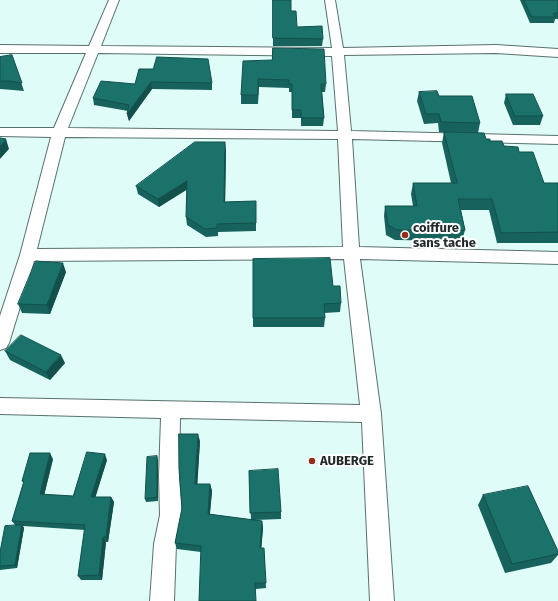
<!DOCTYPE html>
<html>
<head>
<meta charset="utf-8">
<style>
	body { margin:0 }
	canvas { display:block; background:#e0fcf8 }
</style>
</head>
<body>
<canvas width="558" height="601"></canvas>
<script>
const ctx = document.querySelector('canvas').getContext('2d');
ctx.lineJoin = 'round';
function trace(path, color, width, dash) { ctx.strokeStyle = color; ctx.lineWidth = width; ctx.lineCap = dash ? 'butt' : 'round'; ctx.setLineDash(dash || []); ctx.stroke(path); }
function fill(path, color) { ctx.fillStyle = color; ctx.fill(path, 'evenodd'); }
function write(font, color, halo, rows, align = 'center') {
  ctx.font = font + ' "Fira Sans",sans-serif'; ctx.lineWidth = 4; ctx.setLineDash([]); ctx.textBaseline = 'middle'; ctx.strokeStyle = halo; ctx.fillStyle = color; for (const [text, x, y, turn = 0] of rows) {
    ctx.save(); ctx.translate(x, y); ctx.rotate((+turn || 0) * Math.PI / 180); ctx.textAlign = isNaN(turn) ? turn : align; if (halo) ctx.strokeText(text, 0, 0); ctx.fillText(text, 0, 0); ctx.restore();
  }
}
const street = new Path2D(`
	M109,0H119L101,46L332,48L325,0H335L343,48L496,45L558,49V57L496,53L344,55L351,131L558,136V144L352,139L359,247L558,252V264L360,259L381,414L394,601H370L362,422L180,418L179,476L182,515L176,544L174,601H150L154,544L160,515L159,476L161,418L0,414V398L360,405L344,259L34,261L9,343L6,348L0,350V316L20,255L51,137L0,136V128H54L86,53H0V45L89,46ZM98,53L332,56L338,131L68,128ZM65,137L338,139L343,247L37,249Z`);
const wall = new Path2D(`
	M273,0L291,11L297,27L323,39L322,46H273Z
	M520,0H558V19H555L554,23H530Z
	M12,55L24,91L13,90L0,89V57Z
	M272,60L326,84L325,92H322L324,118L323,126H301V118H292V92H289V88L259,87L258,104H241V95Z
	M139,69L212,83V90L152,89L129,121L127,114L128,111L94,105L93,98L135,84Z
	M419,92L439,96L480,123L478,133L439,132L438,123L424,124L417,101Z
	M506,94L543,116L540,125H513L504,103Z
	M444,132L486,139L490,141L519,152L544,183H558V243H497L489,210H461L465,230L462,241L395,240L386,235L384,216L385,206H413L411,194L413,183H451L442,143Z
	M226,150L225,202L256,201V231L218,232V236L206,237L187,225L186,217L187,189L159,207L138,194L136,186Z
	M66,272L50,314L22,313L18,304Z
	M333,286L341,303L340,312L324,313L325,318L324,327H253V318Z
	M5,351L65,363L50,380L10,360Z
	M200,441L197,484H210L212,491L210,514L251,520L249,471L281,512V519L255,520L262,521L263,528L261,548H264L266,588L256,589L201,552L177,549L175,543Z
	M53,459L44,495L73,496L107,460L95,497H111L114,502L108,542H106L102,580H81L78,576L85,530L23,526L24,528L17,568L0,570V552L15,525L12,521L24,483L22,481Z
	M158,460V501L146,502L145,499Z
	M483,495L558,551V555L551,563L505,573L478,505Z`);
const shadedWall = new Path2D(`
	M151,82L152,89L129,121L127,114Z
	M6,139L9,149L0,159V146Z
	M225,142L226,150L225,210L224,202Z
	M187,181L188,189L159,207L158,199Z
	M63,263L66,272L50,314L47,305Z
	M61,355L65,363L50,380L46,372Z
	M198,434L200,441L197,491L195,484Z
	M50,453L53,459L43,500L40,494Z
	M105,454L107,460L94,502L91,497Z
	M157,456L158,460V501L157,497Z
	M210,484L212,491L209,521L208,514Z
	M111,497L114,502L108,542L106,537Z
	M262,521L263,528L261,554L260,548Z
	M22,525L24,528L17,568L15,565Z
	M103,537L106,542L102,580L99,575Z`);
const building = new Path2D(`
	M273,0H291V11H296L297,27L322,26L323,39L273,38Z
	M524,0H558V13H553L556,17H532Z
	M273,48L324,49L326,84H321L324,118H301V110H292V84H289V80L258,79V95H241L243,61L272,60Z
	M12,55L22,83L10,81H0V57Z
	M157,57L208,59L212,83L151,82L127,114L129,105L93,98L101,81L135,84L139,69H153Z
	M437,91L439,96H472L480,123L441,122L439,114H426L419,92Z
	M506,94H533L543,116H515Z
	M444,132L484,133L486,139H490V141H502L504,146L518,147L519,152H533L544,183H558V232L501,233L492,199H458L465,230H397L388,225L385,206H417L413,183H457Z
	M0,138L6,139L0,146Z
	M195,142H225L224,202L256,201V223L217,224V228L205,229L186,217L187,181L158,199L136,186Z
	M330,258L333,286H340L341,303L324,304L325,318H253V259Z
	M36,261L63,263L47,305L18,304Z
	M21,335L61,355L46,372L5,351Z
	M179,434H198L195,484H210L208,514L262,521L260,548H264L266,583H255L256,601H199L201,546L175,543L182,508L179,469Z
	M87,452L105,454L91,497H111L106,537H103L99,575L78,576L85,525L12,521L24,481H22L30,453H50L40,494L73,496Z
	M157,456V497L145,499L147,457Z
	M278,469L281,512L250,513L249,471Z
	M528,486L558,551V554L512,564L483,495Z
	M22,525L15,565L0,566V552L5,526Z`);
const markers = [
	[405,235,4,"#962c1c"],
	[312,461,4,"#962c1c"]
];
const poiNames = [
	["coiffure",413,228],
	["sans tache",413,243],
	["AUBERGE",320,461]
];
trace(street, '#59716e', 2);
fill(street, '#fff');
fill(wall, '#17625c');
fill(shadedWall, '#13504b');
fill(building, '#1b726b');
trace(building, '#13504b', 1);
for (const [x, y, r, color] of markers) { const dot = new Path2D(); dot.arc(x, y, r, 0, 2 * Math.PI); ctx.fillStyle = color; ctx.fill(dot); trace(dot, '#fff', 1.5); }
write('bold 13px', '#202a29', '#fff', poiNames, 'left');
</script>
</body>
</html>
